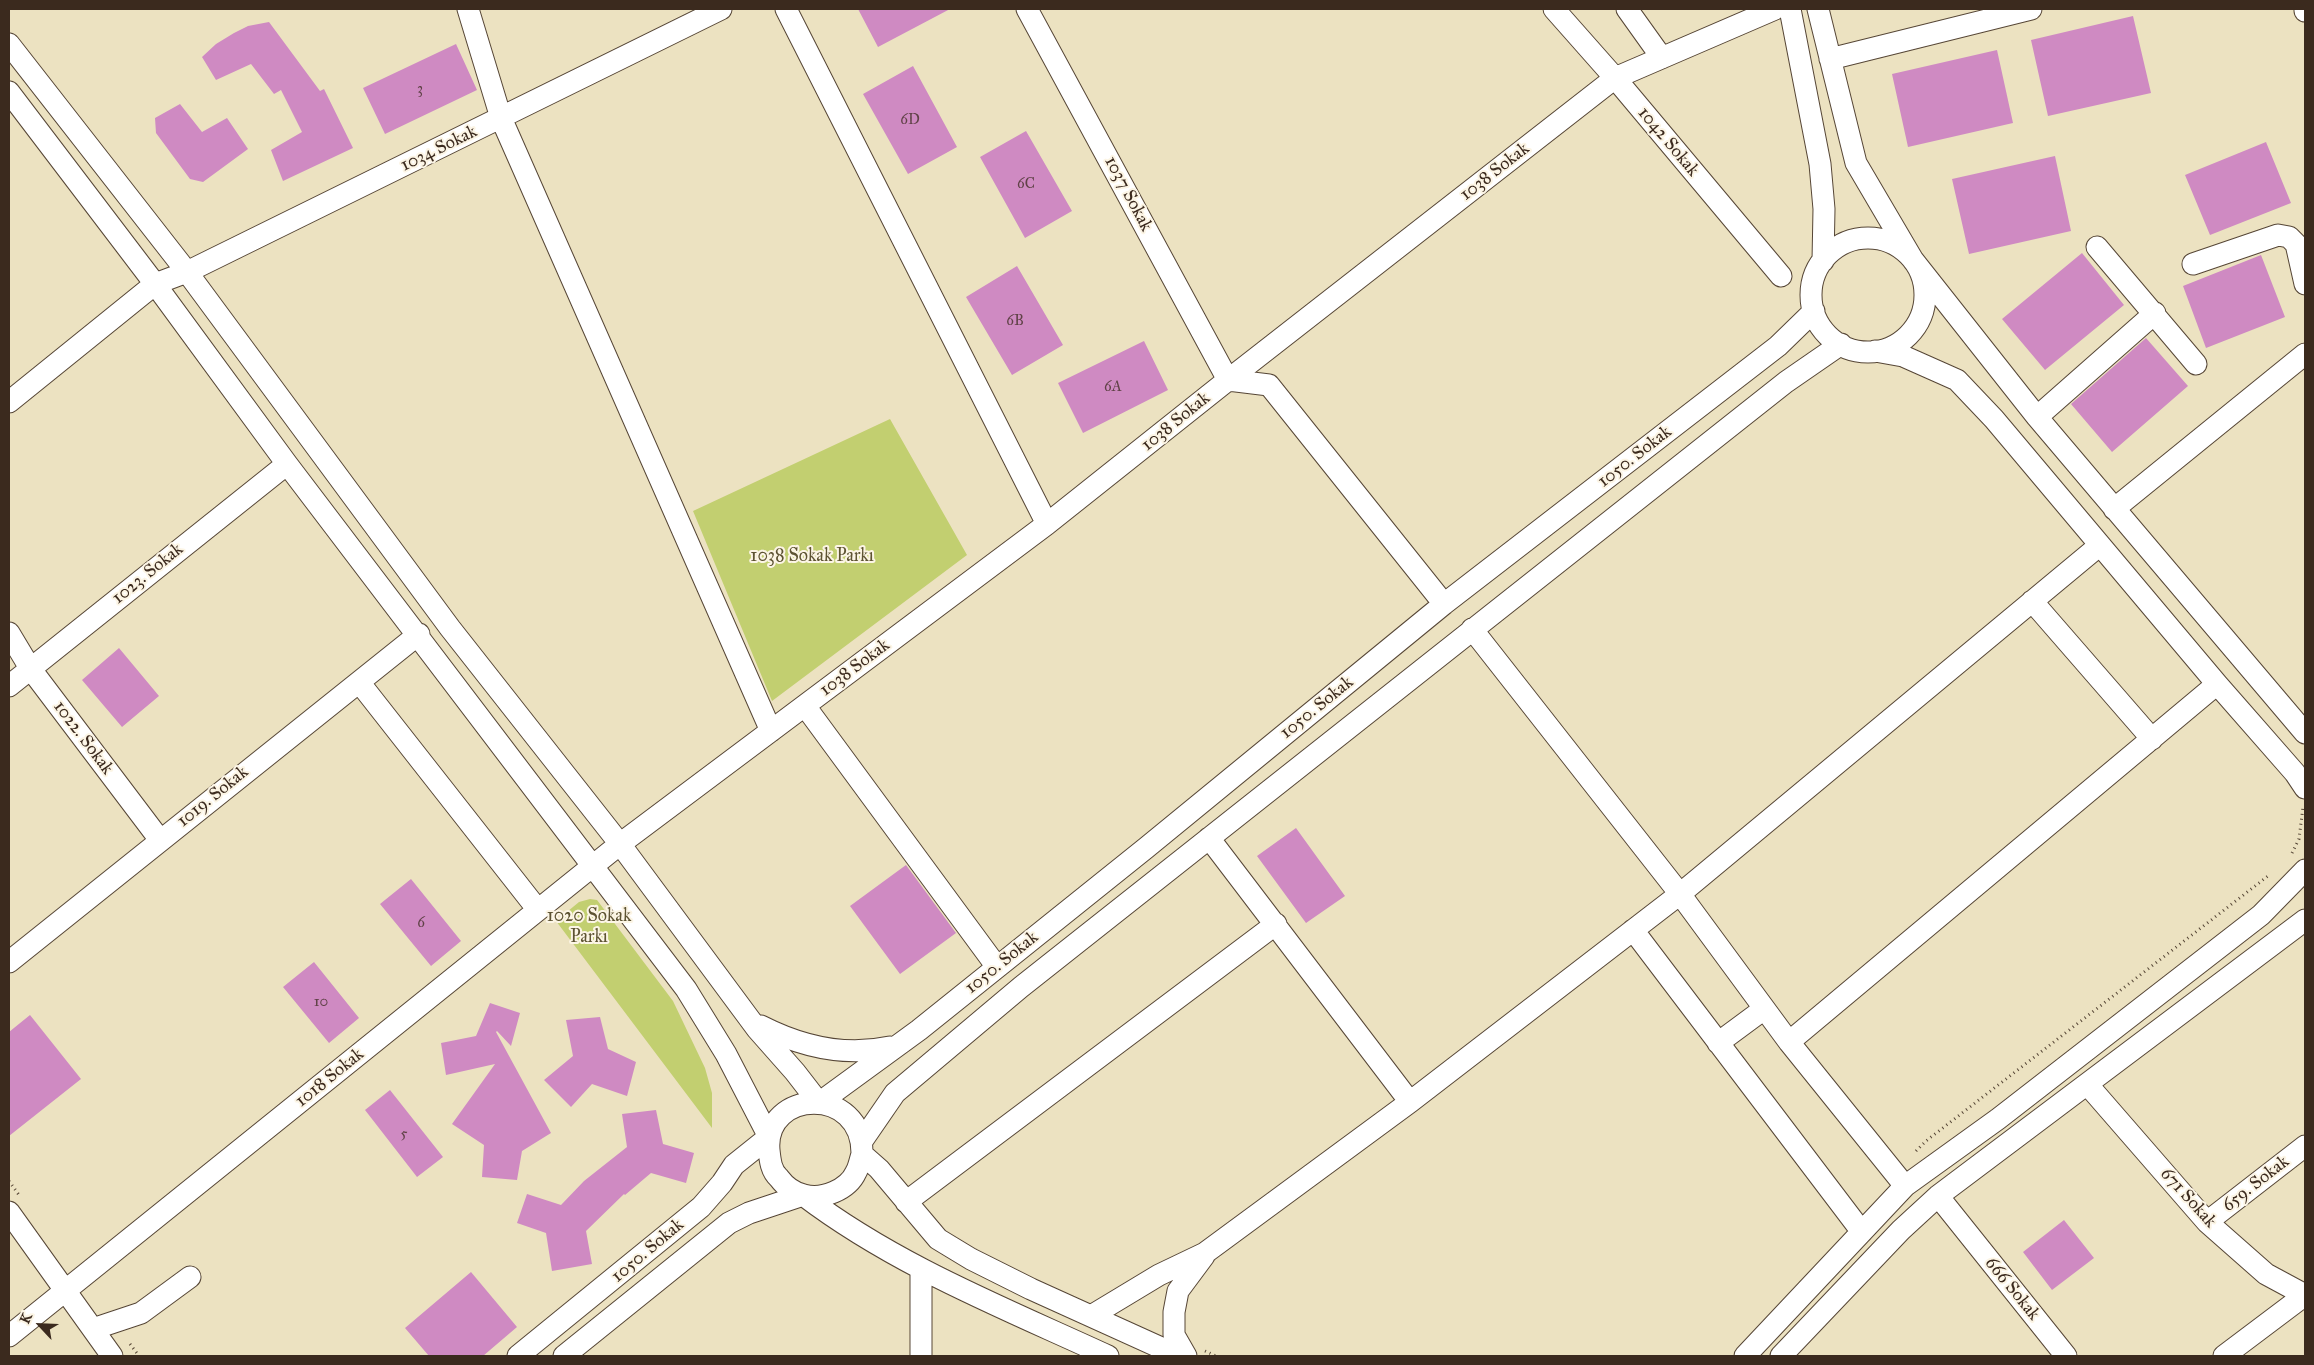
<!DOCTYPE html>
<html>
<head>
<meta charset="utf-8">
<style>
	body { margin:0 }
	#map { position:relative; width:2314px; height:1365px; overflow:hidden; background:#ece2c1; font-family:"IM FELL Great Primer",serif }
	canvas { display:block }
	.frame { position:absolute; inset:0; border:10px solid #3b2a1e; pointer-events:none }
	.north { position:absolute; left:15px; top:1300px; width:50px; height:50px; -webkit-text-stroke:4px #fcf5e5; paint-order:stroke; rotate:295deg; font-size:14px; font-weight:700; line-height:20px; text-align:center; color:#3b2a1e }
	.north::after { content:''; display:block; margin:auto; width:18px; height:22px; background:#3b2a1e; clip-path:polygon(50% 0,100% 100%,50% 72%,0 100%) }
</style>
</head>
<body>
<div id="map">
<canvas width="2314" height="1365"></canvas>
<div class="frame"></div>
<div class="north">K</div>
</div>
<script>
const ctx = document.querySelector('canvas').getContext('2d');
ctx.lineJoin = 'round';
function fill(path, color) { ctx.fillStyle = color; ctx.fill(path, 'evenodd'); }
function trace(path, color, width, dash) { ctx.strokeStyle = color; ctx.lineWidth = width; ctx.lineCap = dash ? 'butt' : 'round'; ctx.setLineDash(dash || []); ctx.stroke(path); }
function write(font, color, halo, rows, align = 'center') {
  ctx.font = font + ' "IM FELL Great Primer",serif'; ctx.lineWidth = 4; ctx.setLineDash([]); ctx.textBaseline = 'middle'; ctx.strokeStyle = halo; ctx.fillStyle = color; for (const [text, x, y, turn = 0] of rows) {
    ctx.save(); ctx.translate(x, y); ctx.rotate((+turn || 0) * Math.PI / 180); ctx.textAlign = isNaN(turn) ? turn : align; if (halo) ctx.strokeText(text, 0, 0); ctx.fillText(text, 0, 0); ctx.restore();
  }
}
const green = new Path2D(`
	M890,419L967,555L772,701L693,511Z
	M590,899L597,900L673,1001L705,1068L712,1093V1128L556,921L579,902Z`);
const building = new Path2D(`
	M858,9H950L878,47Z
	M2133,16L2151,93L2048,116L2031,40Z
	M269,22L320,91L324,89L353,148L283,181L271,150L302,132L281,90L274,94L251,64L216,80L202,57L216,44L234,33L248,26Z
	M456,44L477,90L385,134L363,88Z
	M1997,50L2013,123L1908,147L1892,74Z
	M913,66L957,147L908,174L863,94Z
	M180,104L202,132L227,118L248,149L203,182L190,179L156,133L155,118Z
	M1026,131L1072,211L1025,238L980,157Z
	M2266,142L2291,203L2210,235L2185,175Z
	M2055,156L2071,231L1969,254L1952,179Z
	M2082,253L2124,305L2045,370L2002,319Z
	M2261,255L2285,317L2206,348L2183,286Z
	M1017,266L1063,345L1012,375L966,297Z
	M2146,338L2188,386L2112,452L2071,404Z
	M1144,341L1168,390L1083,433L1058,383Z
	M119,648L159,696L122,727L82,680Z
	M1296,828L1345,896L1306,923L1257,856Z
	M906,865L956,933L900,974L850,906Z
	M411,879L461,941L431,966L380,904Z
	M314,962L359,1018L329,1043L283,987Z
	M490,1003L520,1013L511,1046L497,1031L496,1032L551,1133L522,1151L517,1180L482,1177L484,1145L452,1124L495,1064L446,1075L441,1043L476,1036Z
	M30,1015L81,1079L9,1136V1032Z
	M600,1017L608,1049L636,1062L627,1096L592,1084L571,1107L544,1080L573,1056L566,1020Z
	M390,1090L443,1157L417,1177L365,1110Z
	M656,1110L663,1144L694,1153L686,1183L651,1173L625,1195L624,1194L586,1231L592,1264L552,1271L546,1233L517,1223L527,1194L561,1205L584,1181L627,1147L622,1114Z
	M2064,1220L2094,1258L2052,1290L2023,1252Z
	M471,1272L517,1327L483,1356H429L405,1328Z`);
const path = new Path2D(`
	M2292,853L2299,839L2303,807
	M1916,1151L1926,1141L2268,876
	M9,1181L19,1195
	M130,1344L139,1356
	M1205,1351L1216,1356`);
const minor = new Path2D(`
	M468,9L501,118L771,731
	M786,9L1047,524
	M1027,9L1228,380
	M1554,9L1615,78L1781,276
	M1627,9L1662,58
	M1790,9L1820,164L1824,209L1823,261
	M1818,9L1856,163L1913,260L2037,417L2305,733
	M2305,9V11
	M9,44L187,272L450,628L620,844L757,1029L795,1072L819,1103L919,1030L1146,848L1444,604L1778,346L1814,311
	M1830,59L2031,9
	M9,92L155,284L287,464L686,989L726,1054L769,1137L734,1165L722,1183L701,1207L518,1356
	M1811 295a57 57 0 1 1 114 0a57 57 0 1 1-114 0Z
	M2097,247L2196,364
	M2193,264L2278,235L2289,237L2296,244L2305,284
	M1875,351L1903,356L1957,380L1994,419L2217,684L2295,773L2305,788
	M1228,380L1269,385L1444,604
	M9,402L155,284L187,272L721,9
	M2037,417L2155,313
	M2114,509L2305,354
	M2032,601L2152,739
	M1472,629L1680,894L1789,1042L1905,1186
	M9,633L30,668L160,840
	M359,682L538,910
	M9,686L287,464
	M805,706L997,967
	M1209,838L1410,1102
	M1633,930L1862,1232
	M9,962L419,634
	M761,1026C802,1047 844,1057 890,1047
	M1789,1042L2217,684
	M1718,1043L1764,1009
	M2087,1084L2207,1222L2266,1274L2305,1295
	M862,1141L895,1093L1021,987L1786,382L1841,344
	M862,1154C860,1160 859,1167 856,1172C848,1190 822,1200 804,1195C794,1193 785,1186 779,1178C771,1171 770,1160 769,1150C764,1089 863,1085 862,1154L879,1169L938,1239L971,1259L1031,1289L1179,1356
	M1938,1196L2066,1356
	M906,1202L1276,924
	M9,1212L112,1356
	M2207,1222L2305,1146
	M1091,1316L1159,1275L1205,1253L1410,1102L1680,894L2100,545
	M93,1329L141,1313L190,1277
	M9,1336L620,844L1047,524L1228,380L1615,78L1775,9
	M564,1356L729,1223L749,1213L803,1195C895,1265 1004,1308 1108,1356
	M921,1356V1269
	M1186,1356L1174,1335V1312L1178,1291L1204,1256
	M1745,1356L1905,1186L1998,1119L2261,915L2305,870
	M1781,1356L1901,1230L1938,1196L2305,920
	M2224,1356L2305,1295`);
const numberNames = [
	["3",420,89],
	["6D",910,120],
	["6C",1026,184],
	["6B",1015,321],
	["6A",1113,387],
	["6",421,923],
	["10",321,1002],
	["5",404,1134]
];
const streetNames = [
	["1042 Sokak",1668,142,50],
	["1034 Sokak",439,149,-26],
	["1038 Sokak",1495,172,-38],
	["1037 Sokak",1128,194,62],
	["1038 Sokak",1176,422,-39],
	["1050. Sokak",1635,457,-38],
	["1023. Sokak",148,574,-39],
	["1038 Sokak",855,668,-37],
	["1050. Sokak",1317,708,-39],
	["1022. Sokak",83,738,53],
	["1019. Sokak",213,797,-39],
	["1050. Sokak",1002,963,-39],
	["1018 Sokak",330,1078,-39],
	["659. Sokak",2256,1184,-38],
	["671 Sokak",2188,1198,48],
	["1050. Sokak",648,1251,-40],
	["666 Sokak",2012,1289,51]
];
const parkNames = [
	["1038 Sokak Parkı",812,557],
	["1020 Sokak",589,917],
	["Parkı",589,938]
];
fill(green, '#c2cf70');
fill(building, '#cf8ac2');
trace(minor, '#564636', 23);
trace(path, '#564636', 3, [1, 4]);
trace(minor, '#fff', 21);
write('15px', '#604247', null, numberNames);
write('18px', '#3b2a1e', '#fcf5e5', streetNames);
write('18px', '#5d5332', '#fcf5e5', parkNames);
</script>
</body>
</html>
